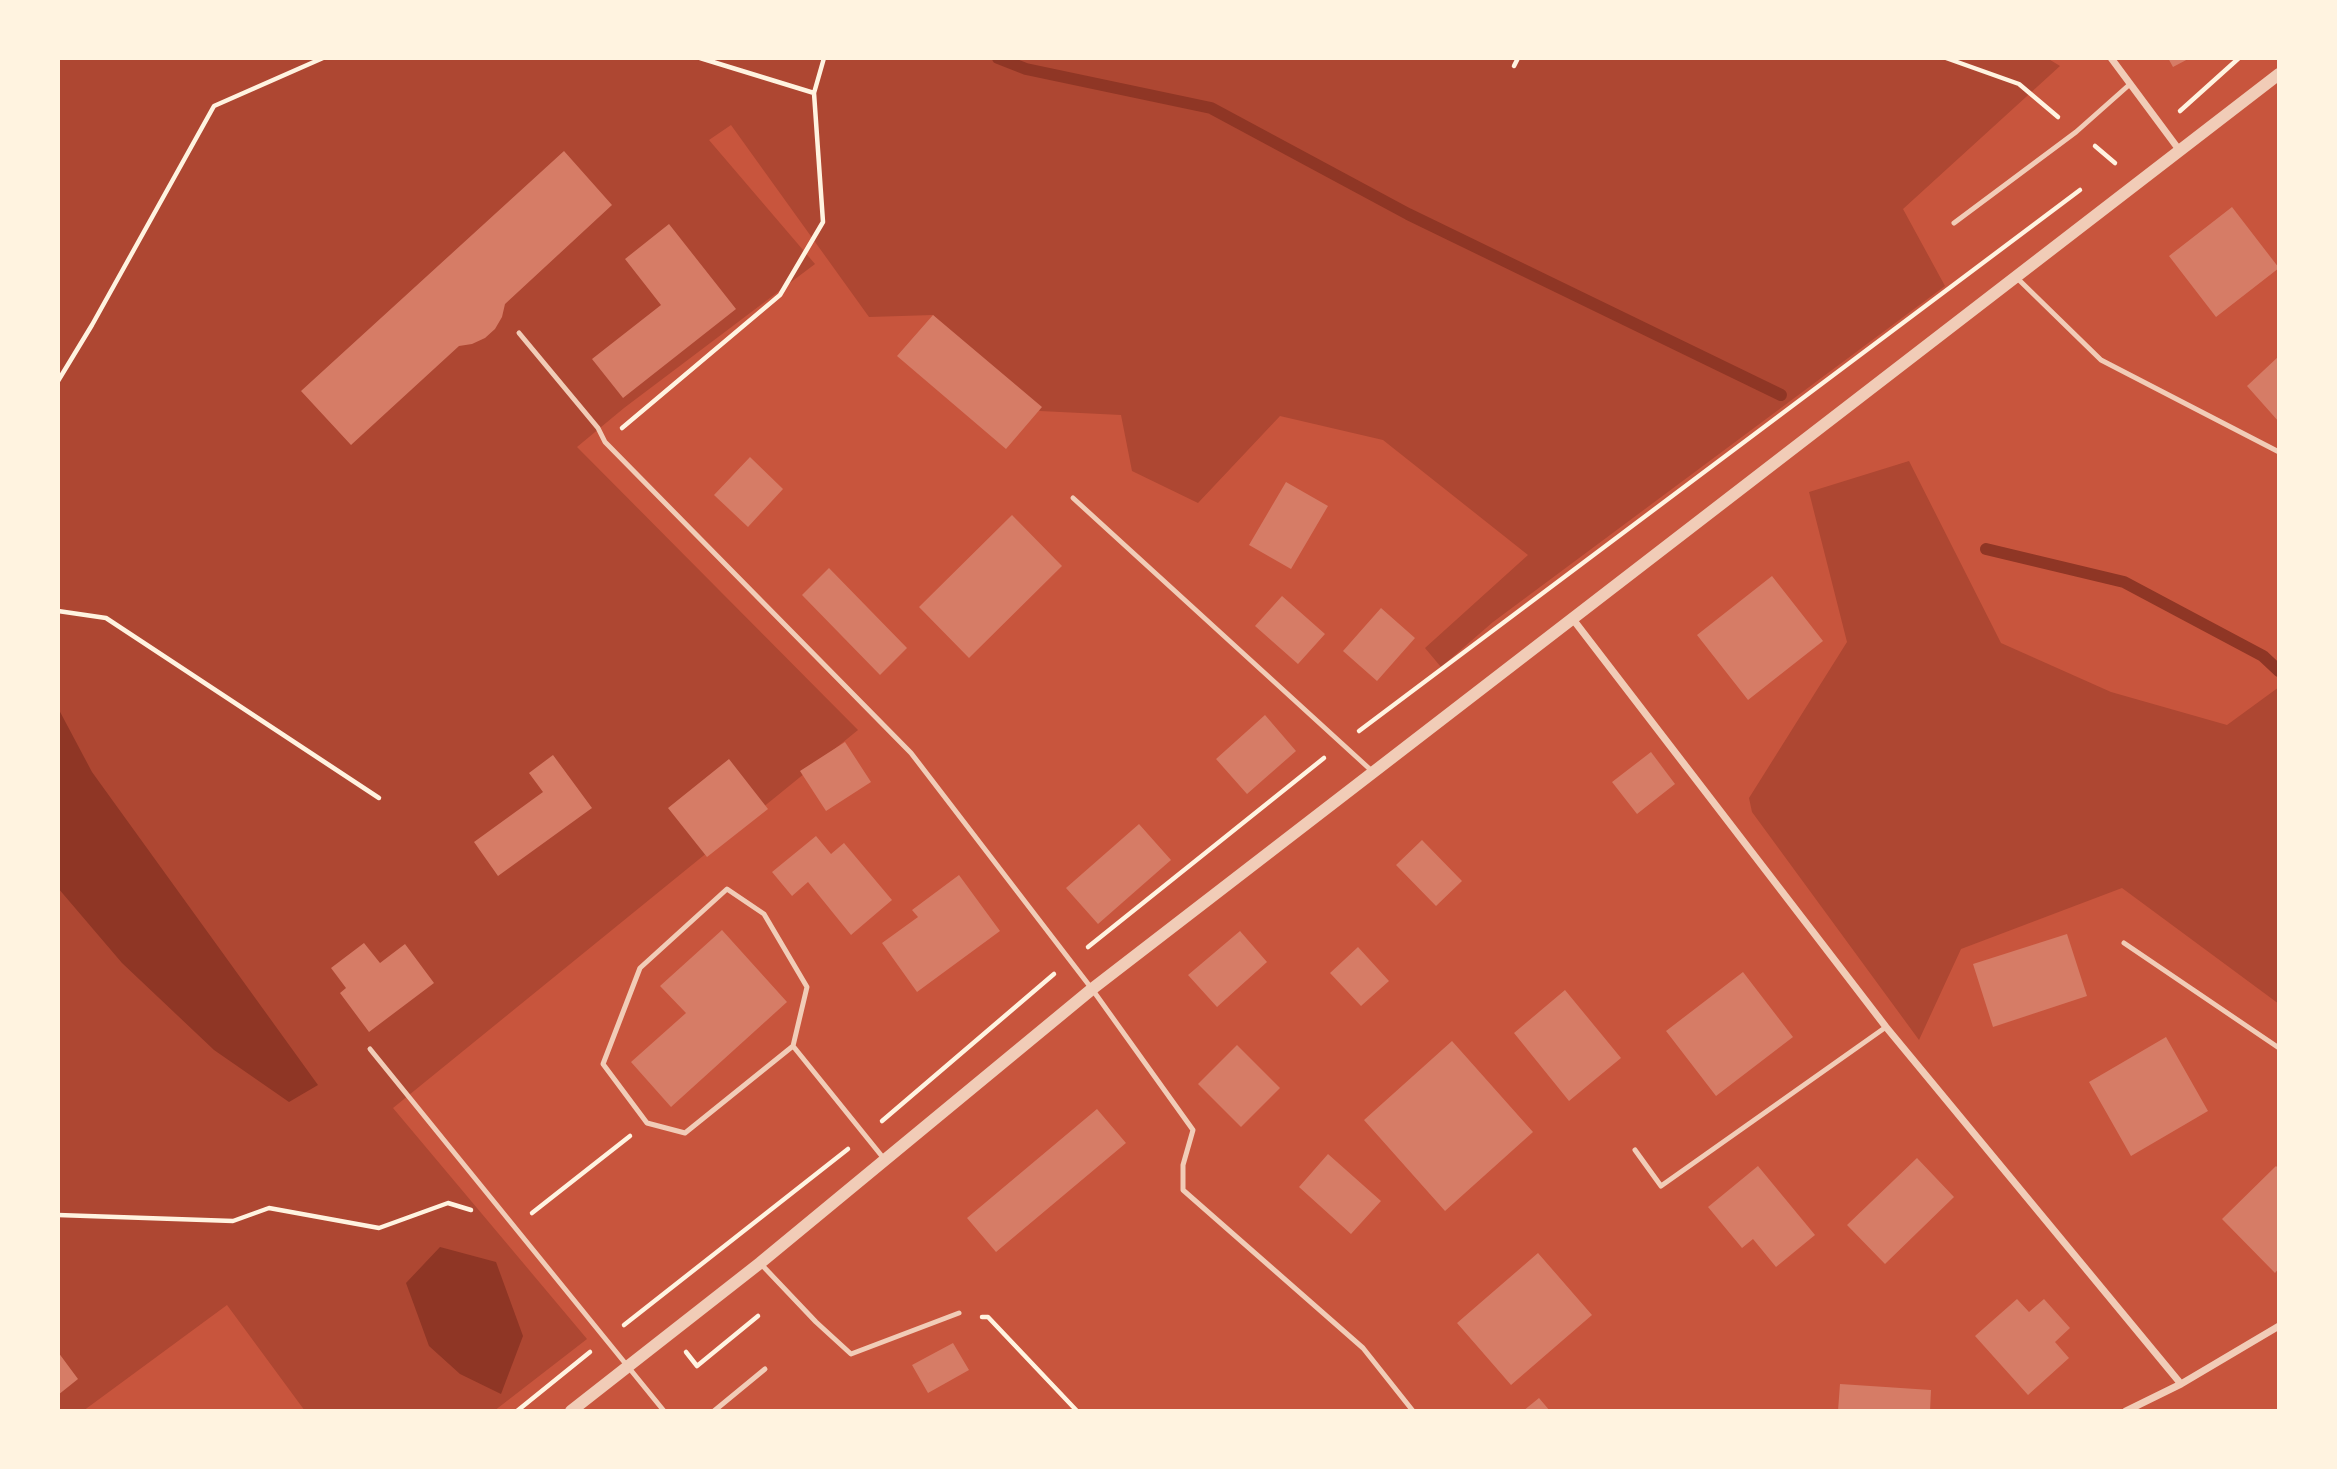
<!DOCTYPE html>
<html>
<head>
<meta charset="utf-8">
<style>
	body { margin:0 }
	#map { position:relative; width:2337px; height:1469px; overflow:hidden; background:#c8553d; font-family:Overpass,sans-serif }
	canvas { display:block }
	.frame { position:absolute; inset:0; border:60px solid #fff3e0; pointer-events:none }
</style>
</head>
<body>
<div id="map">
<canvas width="2337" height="1469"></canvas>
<div class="frame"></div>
</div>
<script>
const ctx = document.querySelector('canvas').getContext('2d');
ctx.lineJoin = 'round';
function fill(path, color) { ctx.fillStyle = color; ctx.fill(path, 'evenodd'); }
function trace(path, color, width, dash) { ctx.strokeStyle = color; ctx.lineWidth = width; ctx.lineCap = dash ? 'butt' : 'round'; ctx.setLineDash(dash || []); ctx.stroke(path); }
const green = new Path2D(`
	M58,58H2047L2060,66L1903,209L1945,286L1493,622L1441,667L1425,648L1528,555L1383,440L1280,416L1198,503L1132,471L1121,415L1040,411L933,315L869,317L731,125L709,140L815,264L624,408L577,447L858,730L393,1108L587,1339L494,1411H305L227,1305L83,1411H58Z
	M1909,461L2001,643L2111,692L2227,725L2279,687V1004L2122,888L1961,949L1919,1040L1752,812L1749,798L1847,642L1809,492Z`);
const water = new Path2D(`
	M58,708L92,772L318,1085L289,1102L214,1050L122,963L58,888Z
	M440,1247L496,1262L523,1336L501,1394L460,1374L429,1346L406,1283Z`);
const stream = new Path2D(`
	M998,58L1026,69L1211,108L1408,214L1781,395
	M1986,549L2124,582L2263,656L2279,671`);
const building = new Path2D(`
	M2168,58H2190L2173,67Z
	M564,151L612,205L505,304L502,317L495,329L485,338L472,344L459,346L351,445L301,391Z
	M2232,207L2279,268L2216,317L2169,256Z
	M669,224L736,309L623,398L592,359L661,305L625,259Z
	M933,315L1042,407L1006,449L897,356Z
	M2279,356V422L2247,386Z
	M750,457L783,489L748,527L714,495Z
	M1286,482L1328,506L1291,569L1249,545Z
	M1012,515L1062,566L969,658L919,607Z
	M829,568L907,648L880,675L802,595Z
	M1772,576L1823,641L1748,700L1697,635Z
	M1282,596L1325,634L1298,664L1255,626Z
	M1381,608L1415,638L1377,681L1343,651Z
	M1265,715L1296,751L1247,794L1216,759Z
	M845,742L871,782L826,811L800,771Z
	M1651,752L1675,784L1637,814L1612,782Z
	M553,755L592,808L498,876L474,842L543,792L529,773Z
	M729,759L768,809L707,857L668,808Z
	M1139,824L1171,860L1098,924L1066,888Z
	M816,836L831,854L844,843L892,900L851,935L808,882L792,896L772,872Z
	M1422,840L1462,881L1436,906L1396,865Z
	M959,875L1000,931L917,992L882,943L918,917L912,910Z
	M722,930L787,1002L671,1107L631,1062L686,1013L660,986Z
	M1240,931L1267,962L1217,1007L1188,975Z
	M2067,934L2087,996L1993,1027L1973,964Z
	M364,943L380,963L405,944L434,983L369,1032L340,993L346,988L331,968Z
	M1358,947L1389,981L1361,1006L1330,973Z
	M1743,972L1793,1037L1716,1096L1666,1031Z
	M1565,990L1621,1058L1569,1101L1514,1033Z
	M2166,1037L2208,1111L2131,1156L2089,1082Z
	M1452,1041L1533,1132L1445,1211L1364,1120Z
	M1237,1045L1280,1088L1241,1127L1198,1084Z
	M1097,1109L1126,1143L996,1252L967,1218Z
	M1328,1154L1381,1201L1351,1234L1299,1187Z
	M1917,1158L1954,1197L1885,1264L1847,1225Z
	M1758,1166L1815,1235L1776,1267L1753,1239L1742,1248L1708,1207Z
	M2276,1166L2279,1169V1268L2275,1273L2222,1219Z
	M1538,1253L1592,1315L1511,1385L1457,1323Z
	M2017,1299L2029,1312L2044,1299L2070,1328L2055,1342L2069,1358L2028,1395L1975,1336Z
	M953,1343L969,1370L928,1393L912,1365Z
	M58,1352L78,1379L58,1395Z
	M1840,1384L1931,1390L1930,1411H1838Z
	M1539,1398L1550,1411H1523Z`);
const path = new Path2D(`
	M700,58L814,93
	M1946,58L2019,84L2058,117
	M1514,66L1518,58
	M2180,111L2239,58
	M2095,146L2115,163
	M58,381L92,325L214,106L323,58
	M622,428L780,295L823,222L814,93L824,58
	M58,611L106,618L379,798
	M1359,731L2080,190
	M1088,947L1324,758
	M882,1121L1054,974
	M532,1213L630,1136
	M58,1215L233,1221L269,1208L379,1228L448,1203L471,1210
	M982,1317H988L1077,1411
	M624,1325L848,1149
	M686,1352L697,1366L758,1316
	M517,1411L590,1352`);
const service = new Path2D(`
	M1954,223L2076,132L2129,85
	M2017,278L2101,360L2279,452
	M519,333L598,428L605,442L911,753L1092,989L1193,1130L1183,1165V1190L1363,1348L1413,1411
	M1073,498L1373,772
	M2124,943L2279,1048
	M793,1046L685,1133L647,1123L603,1064L640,968L727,889L764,914L807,987L793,1046L885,1160
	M370,1049L664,1411
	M1635,1150L1661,1186L1886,1027
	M760,1263L816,1322L851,1354L959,1313
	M714,1411L765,1369`);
const minor = new Path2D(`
	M2111,58L2180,151
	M1572,618L1886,1027L2181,1384
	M2126,1411L2181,1384L2279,1326`);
const tertiary = new Path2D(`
	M571,1411L760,1263L1092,989L2279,74`);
fill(green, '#ae4732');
fill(water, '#8f3625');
trace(stream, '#8f3625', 12);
fill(building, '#d67c66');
trace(path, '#fff3e0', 4.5);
trace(service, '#f1ccb7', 5);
trace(minor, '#f1ccb7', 7);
trace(tertiary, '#f1ccb7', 12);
</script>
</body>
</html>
